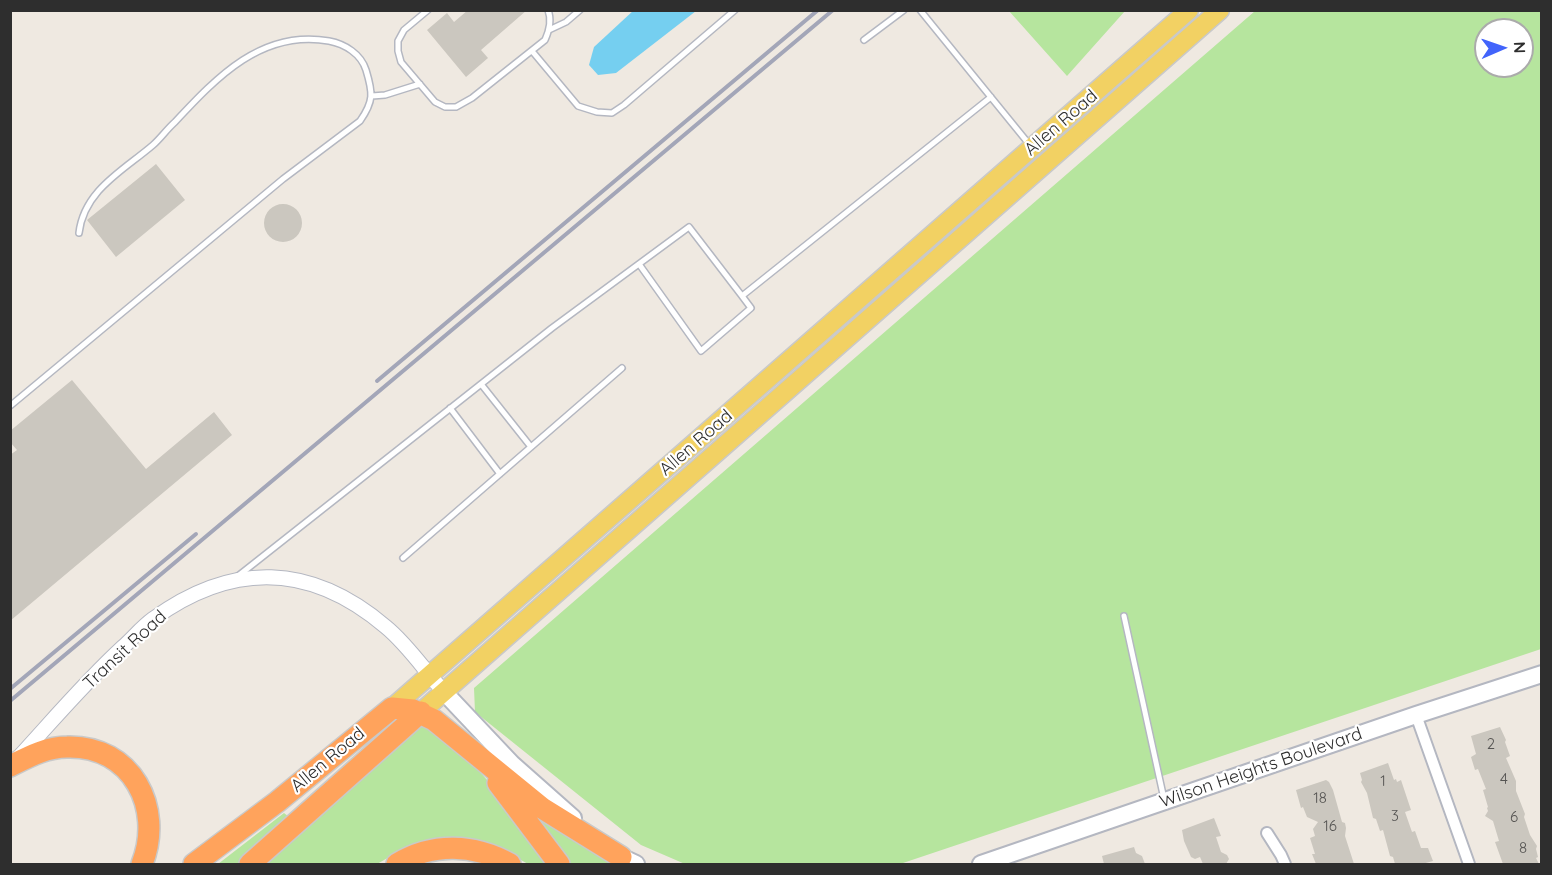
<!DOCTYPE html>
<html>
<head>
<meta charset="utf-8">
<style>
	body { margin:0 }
	#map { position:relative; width:1552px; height:875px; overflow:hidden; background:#efe9e1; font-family:Quicksand,sans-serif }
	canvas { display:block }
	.frame { position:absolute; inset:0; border:12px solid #2e2e2e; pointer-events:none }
	.north { position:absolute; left:1474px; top:18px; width:60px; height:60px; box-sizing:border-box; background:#fff; border:2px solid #ababab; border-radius:50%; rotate:88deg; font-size:16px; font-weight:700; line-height:24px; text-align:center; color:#2e2e2e }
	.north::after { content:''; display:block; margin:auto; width:21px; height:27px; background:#4264fb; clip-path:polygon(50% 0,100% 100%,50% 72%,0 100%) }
</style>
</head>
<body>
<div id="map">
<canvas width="1552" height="875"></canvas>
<div class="frame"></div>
<div class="north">N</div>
</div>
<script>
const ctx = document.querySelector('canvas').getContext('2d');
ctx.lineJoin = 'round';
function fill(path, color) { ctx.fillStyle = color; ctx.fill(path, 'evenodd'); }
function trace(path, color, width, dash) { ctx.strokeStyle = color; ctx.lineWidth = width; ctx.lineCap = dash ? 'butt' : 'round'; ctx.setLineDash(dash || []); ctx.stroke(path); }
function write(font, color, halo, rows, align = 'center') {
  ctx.font = font + ' Quicksand,sans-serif'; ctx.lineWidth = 4.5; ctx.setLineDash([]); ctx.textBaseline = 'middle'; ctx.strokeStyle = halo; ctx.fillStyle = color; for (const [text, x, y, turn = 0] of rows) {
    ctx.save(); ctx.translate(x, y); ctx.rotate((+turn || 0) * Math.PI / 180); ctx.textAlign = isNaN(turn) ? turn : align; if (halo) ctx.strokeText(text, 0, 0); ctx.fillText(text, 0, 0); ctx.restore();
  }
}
const green = new Path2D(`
	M1009,11H1125L1067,76Z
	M1255,11H1541V649L900,864H685L641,845L475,712L474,688ZM1486,30H1522V66H1486Z
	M422,725H426L472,763L495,789L552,864H528L505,851L391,856L377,864H263Z
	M284,813L289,817L239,864H218Z
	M538,814L615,864H565L534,819Z`);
const water = new Path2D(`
	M634,10L696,11L616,73L598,75L589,65L594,47Z`);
const building = new Path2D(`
	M468,10H527L481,50L488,58L466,77L427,30L447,13L454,22Z
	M156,164L185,200L116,257L87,220Z
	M264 223a19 19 0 1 1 38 0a19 19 0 1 1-38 0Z
	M72,380L146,469L214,412L232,435L10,621V455L17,450L10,442V431Z
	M1500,727L1506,740L1505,742L1510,756L1506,758L1516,781V791L1525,814L1524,817L1530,835L1537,846L1536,849L1538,857L1536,858L1539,864H1503L1495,842L1499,841L1493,821L1485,816L1488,811L1487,808L1488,807L1483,790L1486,789L1478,769L1475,770L1471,757L1476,754L1471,736Z
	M1388,763L1394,780L1396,779L1397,782L1401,780L1411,810L1405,812L1412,832L1415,831L1421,848H1428L1433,861L1422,864H1395L1393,857L1390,856L1383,830L1380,831L1376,819L1373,818L1367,793L1361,782L1362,780L1360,773Z
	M1326,780L1329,782L1333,790L1342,822L1345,823L1346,828L1345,836L1354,864H1316L1312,854H1315L1310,838L1315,836L1313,829L1318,822L1307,817L1303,807L1301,808L1296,790Z
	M1214,818L1221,836L1216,837L1221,852L1227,855L1229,859L1226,864H1203L1200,857L1195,859L1191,857L1184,841L1182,830Z
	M1134,847L1136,853L1142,856L1145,864H1104L1102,856Z`);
const service = new Path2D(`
	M428,10L404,30L398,41V51L401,62L435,102L445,107H456L472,98L545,40C549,31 552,20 548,10
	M920,10L1029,144
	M549,30L566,22L580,10
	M864,40L904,10
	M532,51L578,106L597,112L612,113L624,105L735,10
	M372,96L385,95L420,84
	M639,264L701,351L751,308L742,296
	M481,384L531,447
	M10,406L283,179L360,121C374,101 373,93 366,70C361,54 345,44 329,41C262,29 217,77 175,122C167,129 161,138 153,145C124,170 84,190 79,233
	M450,408L500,474
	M403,558L622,368
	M238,576L552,328L689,227L742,296L991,97
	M1124,616L1164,799`);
const minor = new Path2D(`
	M1416,715L1469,864
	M1267,833L1281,855L1285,864`);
const tertiary = new Path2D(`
	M19,757C53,720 86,681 123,647C133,638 142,627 153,619C233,561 311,563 386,627C408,645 425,671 444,692`);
const secondary = new Path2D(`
	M444,692L512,764L573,818
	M611,849L621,857L636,864
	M981,864L1416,715L1542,674`);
const primary = new Path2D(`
	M392,708L1189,10
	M421,712L1220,10`);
const motorway = new Path2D(`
	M10,766C28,757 46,747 67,747C132,745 164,808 142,864
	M498,783L559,864
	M194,864L277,802L392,708L413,710L434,720L542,808L621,857
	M250,864L421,712
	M397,864C433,842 474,844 510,864`);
const rail = new Path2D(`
	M377,381L818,10
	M10,689L196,534
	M10,701L833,10`);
const numberNames = [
	["2",1491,744],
	["4",1504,779],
	["1",1383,781],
	["18",1320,798],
	["3",1395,816],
	["6",1514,817],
	["16",1330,826],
	["8",1523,848]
];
const streetNames = [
	["Allen Road",1061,123,-41],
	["Allen Road",696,443,-41],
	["Transit Road",125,650,-43],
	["Allen Road",328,760,-40],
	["Wilson Heights Boulevard",1261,768,-19]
];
fill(green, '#b6e59e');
fill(water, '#75cff0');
fill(building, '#cbc7bf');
trace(service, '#b4b7c1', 8);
trace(minor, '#b4b7c1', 14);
trace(tertiary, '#b4b7c1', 16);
trace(secondary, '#b4b7c1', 20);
trace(primary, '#c9c9c9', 21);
trace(motorway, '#c9c9c9', 24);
trace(service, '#fff', 5);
trace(minor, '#fff', 10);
trace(tertiary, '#fff', 14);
trace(secondary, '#fff', 16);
trace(primary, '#f2d163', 18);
trace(motorway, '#ffa35c', 21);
trace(rail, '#a3a6b8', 4);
write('15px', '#555452', null, numberNames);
write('18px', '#2e2e2e', '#fff', streetNames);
</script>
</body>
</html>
